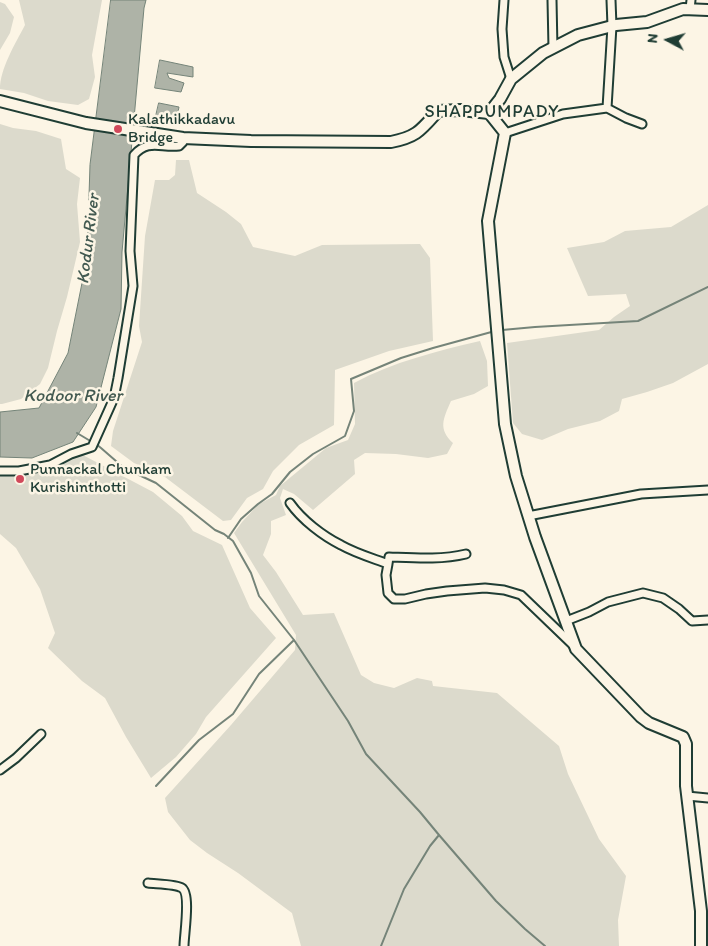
<!DOCTYPE html>
<html>
<head>
<meta charset="utf-8">
<style>
	body { margin:0 }
	#map { position:relative; width:708px; height:946px; overflow:hidden; background:#fcf5e5; font-family:Itim,sans-serif }
	canvas { display:block }
	.north { position:absolute; left:643px; top:15px; width:50px; height:50px; -webkit-text-stroke:4px #fcf5e5; paint-order:stroke; rotate:276deg; font-size:14px; font-weight:700; line-height:20px; text-align:center; color:#1f3d34 }
	.north::after { content:''; display:block; margin:auto; width:18px; height:22px; background:#1f3d34; clip-path:polygon(50% 0,100% 100%,50% 72%,0 100%) }
</style>
</head>
<body>
<div id="map">
<canvas width="708" height="946"></canvas>
<div class="north">N</div>
</div>
<script>
const ctx = document.querySelector('canvas').getContext('2d');
ctx.lineJoin = 'round';
function fill(path, color) { ctx.fillStyle = color; ctx.fill(path, 'evenodd'); }
function trace(path, color, width, dash) { ctx.strokeStyle = color; ctx.lineWidth = width; ctx.lineCap = dash ? 'butt' : 'round'; ctx.setLineDash(dash || []); ctx.stroke(path); }
function write(font, color, halo, rows, align = 'center') {
  ctx.font = font + ' Itim,sans-serif'; ctx.lineWidth = 5; ctx.setLineDash([]); ctx.textBaseline = 'middle'; ctx.strokeStyle = halo; ctx.fillStyle = color; for (const [text, x, y, turn = 0] of rows) {
    ctx.save(); ctx.translate(x, y); ctx.rotate((+turn || 0) * Math.PI / 180); ctx.textAlign = isNaN(turn) ? turn : align; if (halo) ctx.strokeText(text, 0, 0); ctx.fillText(text, 0, 0); ctx.restore();
  }
}
const green = new Path2D(`
	M19,0H102L92,55L95,77L89,99L78,105L48,101L24,93L0,89C0,69 15,44 25,25Z
	M0,2L5,4L14,17L10,33L0,50Z
	M0,124L13,128L36,131L61,139L66,169L80,178L77,204L80,242L67,297L57,331L48,368L40,384L21,399L2,404H0Z
	M176,160H189L197,193L226,212L241,224L253,247L295,256L322,245L420,244L430,258L433,341L389,351L335,370L334,425L299,445L273,471L263,489L247,498L231,520L223,521L165,477L134,463L111,446L113,431L142,342L139,326L145,236L155,180H169L175,175Z
	M708,205V364L673,383L647,392L622,399L619,411L600,421L568,429L542,440L522,434L513,423L507,343L599,330L614,317L630,306L626,294L588,296L567,248L604,242L625,231L671,227Z
	M480,341L487,361L488,386L474,394L451,401C443,419 438,429 453,443L447,454L428,458L396,454L365,453L354,460L355,474L313,510L294,494L283,489L280,498L286,515L271,521V534L263,555L276,572L303,615L334,613L361,675L374,683L394,688L417,678L432,681L433,686L497,693L559,746L568,774L599,839L626,876L618,920L619,946H301L292,913L238,873L207,853L190,840L168,812L165,798L231,725L295,650L296,635L234,533L242,522L259,504L276,495L280,486L326,448L348,440L355,424L354,383C393,362 437,351 480,341Z
	M79,453L153,492L182,516L193,531L222,545L250,608L276,638L206,717L196,734L176,757L151,778L126,737L105,698L82,681L48,648L55,633L40,589L16,548L0,534V473C25,477 55,462 79,453Z`);
const water = new Path2D(`
	M111,0H146L144,8L122,252L121,309L96,407L73,442L32,458L0,457V412L39,408L68,353L87,258L90,165Z
	M160,60L193,67V77L167,73L169,78L184,83L181,92L155,88Z
	M159,103L179,107L176,122L156,116Z`);
const stream = new Path2D(`
	M502,330L535,327L638,321L708,287
	M77,433L92,442
	M96,444L101,448L124,468L156,483L215,530L224,534L233,541L251,573L259,596L294,640L348,721L366,754L420,812L439,835L496,901L525,929L545,946
	M228,538L241,519L258,504L272,494L290,472L313,454L345,436L354,411L351,379L401,358L433,348L495,331
	M156,786L199,740L233,714L259,674L294,640
	M381,946L404,889L430,846L439,835`);
const street = new Path2D(`
	M504,0L502,29L504,57L511,79
	M552,0L553,48
	M690,9L691,0
	M607,108L612,26L611,0
	M505,133L563,114L607,108L626,118L642,124
	M0,471H19L50,465L71,454L92,447L114,398L118,378L133,286L130,251L134,155C148,139 160,148 179,146L183,142V138
	M290,503C302,520 323,536 341,545C355,553 372,558 388,564L386,575L388,593L394,599H405L426,594L447,591L485,588L504,590L521,595L574,646
	M528,516L641,494L708,490
	M388,564L389,557C415,558 441,560 466,554
	M566,621L589,612L608,602L643,593L663,598L679,609L692,621L708,620
	M0,770L16,758L41,734
	M687,796L708,798
	M148,883C156,884 176,884 182,888C191,894 184,935 184,946`);
const secondary = new Path2D(`
	M0,101L86,123L183,138L251,141L391,142C417,137 421,130 438,111L461,110L489,113L500,99L511,79L543,53L578,35L616,25L647,22L683,9L708,10
	M489,113L505,133L488,221L505,424L516,476L535,537L576,649L641,717L649,723L683,737L686,744V786L701,911V946`);
const markers = [
	[118,129,5,"#d1495b"],
	[20,479,5,"#d1495b"]
];
const poiNames = [
	["Kalathikkadavu",128,120],
	["Bridge",128,138],
	["Punnackal Chunkam",30,470],
	["Kurishinthotti",30,488]
];
const neighbourhoodNames = [
	["SHAPPUMPADY",492,112]
];
const waterNames = [
	["Kodur River",89,239,-83],
	["Kodoor River",73,396]
];
fill(green, '#dcdacc');
fill(water, '#aeb3a7');
trace(water, '#758479', 1);
trace(stream, '#758479', 2);
trace(street, '#1f3d34', 11);
trace(secondary, '#1f3d34', 14);
trace(street, '#fcf5e5', 7);
trace(secondary, '#fcf5e5', 10);
for (const [x, y, r, color] of markers) { const dot = new Path2D(); dot.arc(x, y, r, 0, 2 * Math.PI); ctx.fillStyle = color; ctx.fill(dot); trace(dot, '#fcf5e5', 2); }
write('16px', '#1f3d34', '#fcf5e5', poiNames, 'left');
ctx.letterSpacing = '1px';
write('18px', '#1f3d34', '#fcf5e5', neighbourhoodNames);
ctx.letterSpacing = '0px';
write('italic 18px', '#435a51', '#fcf5e5', waterNames);
</script>
</body>
</html>
